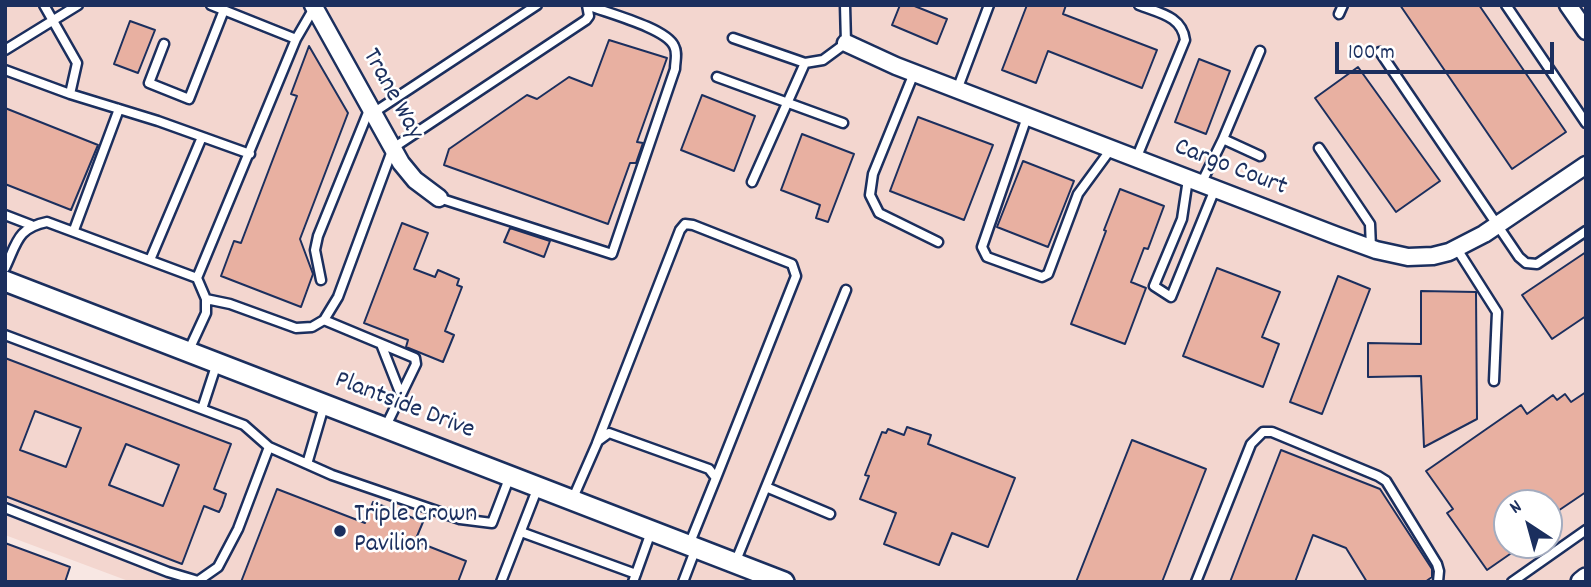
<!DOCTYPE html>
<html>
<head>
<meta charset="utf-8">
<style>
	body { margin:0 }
	#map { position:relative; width:1591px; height:587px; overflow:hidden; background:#f8e7e3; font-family:Dekko,sans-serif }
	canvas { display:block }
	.frame { position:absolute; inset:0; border:7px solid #1b2f5e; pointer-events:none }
	.north { position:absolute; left:1493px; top:489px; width:70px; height:70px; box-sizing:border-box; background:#fff; border:2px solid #a4acbf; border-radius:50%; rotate:324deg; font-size:19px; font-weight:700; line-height:28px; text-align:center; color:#1b2f5e }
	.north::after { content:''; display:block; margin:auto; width:24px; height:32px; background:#1b2f5e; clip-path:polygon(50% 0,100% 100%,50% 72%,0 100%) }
	.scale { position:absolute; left:1335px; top:42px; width:219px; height:32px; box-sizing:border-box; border:4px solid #1b2f5e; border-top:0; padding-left:9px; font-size:21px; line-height:24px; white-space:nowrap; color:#1b2f5e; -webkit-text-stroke:5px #fff; paint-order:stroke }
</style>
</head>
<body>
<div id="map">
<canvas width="1591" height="587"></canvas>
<div class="frame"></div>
<div class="north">N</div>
<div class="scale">100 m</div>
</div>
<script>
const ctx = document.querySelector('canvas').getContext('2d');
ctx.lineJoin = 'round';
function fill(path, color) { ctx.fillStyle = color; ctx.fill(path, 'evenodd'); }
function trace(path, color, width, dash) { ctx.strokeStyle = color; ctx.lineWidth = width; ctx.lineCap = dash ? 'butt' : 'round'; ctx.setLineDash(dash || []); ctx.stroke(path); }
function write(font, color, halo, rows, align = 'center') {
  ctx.font = font + ' Dekko,sans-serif'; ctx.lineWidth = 5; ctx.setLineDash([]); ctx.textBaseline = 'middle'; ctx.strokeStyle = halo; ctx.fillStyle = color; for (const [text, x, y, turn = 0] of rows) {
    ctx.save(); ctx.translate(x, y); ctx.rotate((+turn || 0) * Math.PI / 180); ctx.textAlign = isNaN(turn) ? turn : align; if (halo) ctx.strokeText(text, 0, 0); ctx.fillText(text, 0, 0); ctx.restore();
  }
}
const built = new Path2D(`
	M5,5H1586V582H131L5,535ZM1507,503H1549V545H1507Z`);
const building = new Path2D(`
	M900,5H912L947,19L937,44L892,25Z
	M1027,5H1066L1063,14L1157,50L1142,88L1048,51L1036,83L1002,70Z
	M1400,5H1479L1566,132L1512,169Z
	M130,21L155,30L138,73L114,64Z
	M609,40L667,58L637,142L643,143L636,163H630L608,224L444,165L449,149L527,95L537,99L569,77L592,86Z
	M309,46L348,113L300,239L313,274L301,307L221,276L234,241L241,243L297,96L291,94Z
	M1199,59L1230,71L1206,134L1175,122Z
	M1358,67L1440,181L1396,212L1315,98Z
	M702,95L755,116L734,171L681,150Z
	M5,108L98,145L71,210L5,184Z
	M918,117L993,145L964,220L890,191Z
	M802,134L854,154L828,222L816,218L820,205L781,190Z
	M1023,161L1074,181L1048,247L997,227Z
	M1120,189L1164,206L1148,249L1144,248L1131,282L1146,288L1125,344L1071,324L1106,231L1104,230Z
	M402,223L428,233L414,269L435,277L438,270L459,279L457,285L462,287L445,331L454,335L443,362L406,347L408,340L364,323Z
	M510,228L550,241L544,257L504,242Z
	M1586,252V316L1552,339L1522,295Z
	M1217,268L1280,292L1262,337L1279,344L1263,387L1183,356Z
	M1338,276L1370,289L1322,414L1290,402Z
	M1421,291L1476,292L1477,419L1424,447L1421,376L1368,377V343L1421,344Z
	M5,358L231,444L214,489L226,494L222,506L219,512L204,506L182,564L5,496ZM35,411L81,428L66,467L20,450ZM126,444L179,465L163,506L109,485Z
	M1586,392V492L1549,517V503H1507V545H1523L1487,570L1447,513L1453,509L1426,471L1521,405L1527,414L1553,395L1557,400L1565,394L1571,402Z
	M907,427L931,435L928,444L1015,478L988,547L952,533L939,565L884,544L896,513L860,499L869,476L865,475L882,432L886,433L888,429L904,435Z
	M1132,440L1206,469L1162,582H1076Z
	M1281,450L1380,489L1432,569V577L1425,582H1367L1346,548L1313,535L1295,582H1230Z
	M277,489L365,523L373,502L423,522L415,541L466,561L458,582H241Z
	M5,543L70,567L65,582H5Z`);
const service = new Path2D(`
	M44,5L77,63L70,94L158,121L250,154
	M211,5L296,39
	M1506,5L1586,123
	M1339,14L1343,5
	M733,38L805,63L823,60L846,43L845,5
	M164,44L149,83L189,99L224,10
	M5,50L78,5
	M1380,52L1519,257L1526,263L1537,264L1586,231
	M5,70L70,94
	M914,73L873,174L870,195L879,213L938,242
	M717,77L843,123
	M957,90L989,5
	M373,113L537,5
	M1027,117L982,247L987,257L1042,277L1048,274L1078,194L1111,149
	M1223,139L1260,51
	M1319,148L1370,224L1371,248
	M1136,159L1185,40C1182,16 1159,13 1139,5
	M1188,179L1182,219L1154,286L1171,297L1215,189
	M752,182L805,63
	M1201,184L1223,139L1260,156
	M439,198L612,254L675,69C675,61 678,53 674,46C666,28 607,13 587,5
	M5,215L31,225
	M74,230L119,109
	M1457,249L1497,312L1494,381
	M150,260L202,137
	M5,268C17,243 17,228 47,222L197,278
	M321,280L315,250L318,236L369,110
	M206,299L230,304L296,328L312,327L324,320L338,297L393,148L586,20L589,16L587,5
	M324,320L415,358L416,364L385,428
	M5,335L244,425L269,447
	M381,344L401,395
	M188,352L206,313V299L197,278L296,39L314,8
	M202,409L217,363
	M597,443L680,230L685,224L693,225L792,264L796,276L716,478
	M307,464L324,406
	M766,487L830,514
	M573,498L598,441L609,433L709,469L716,478L689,545
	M5,508L168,572L198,581L218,567L238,529L269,447L332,475L460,519L492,523L510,476
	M521,532L636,574
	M735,563L846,290
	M501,582L538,487
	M633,582L651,532
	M683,582L696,548
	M1196,582L1251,444L1263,432H1272L1378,476L1386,481L1437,564L1439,571L1438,582
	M1512,582L1586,530`);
const minor = new Path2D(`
	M313,5L401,163L415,180L439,198
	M1568,5L1586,31
	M846,43L896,66L1335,235L1376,250L1408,257L1433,256L1449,252L1484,234L1586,165`);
const tertiary = new Path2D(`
	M5,281L784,582
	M1581,582L1586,578`);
const markers = [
	[340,531,7,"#1b2f5e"]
];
const streetNames = [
	["Trane Way",391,95,61],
	["Cargo Court",1230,169,21],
	["Plantside Drive",404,407,21]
];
const poiNames = [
	["Triple Crown",354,516],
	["Pavilion",354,546]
];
fill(built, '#f3d6cf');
fill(building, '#e8b0a1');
trace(building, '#1b2f5e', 2);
trace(service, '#1b2f5e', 13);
trace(minor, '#1b2f5e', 21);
trace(tertiary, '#1b2f5e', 24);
trace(service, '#fff', 8);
trace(minor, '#fff', 16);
trace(tertiary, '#fff', 19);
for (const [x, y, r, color] of markers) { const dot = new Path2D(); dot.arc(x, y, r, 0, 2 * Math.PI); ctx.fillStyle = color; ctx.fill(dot); trace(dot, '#fff', 2.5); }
write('26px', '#1b2f5e', '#fff', streetNames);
write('26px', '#1b2f5e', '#fff', poiNames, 'left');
</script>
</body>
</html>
